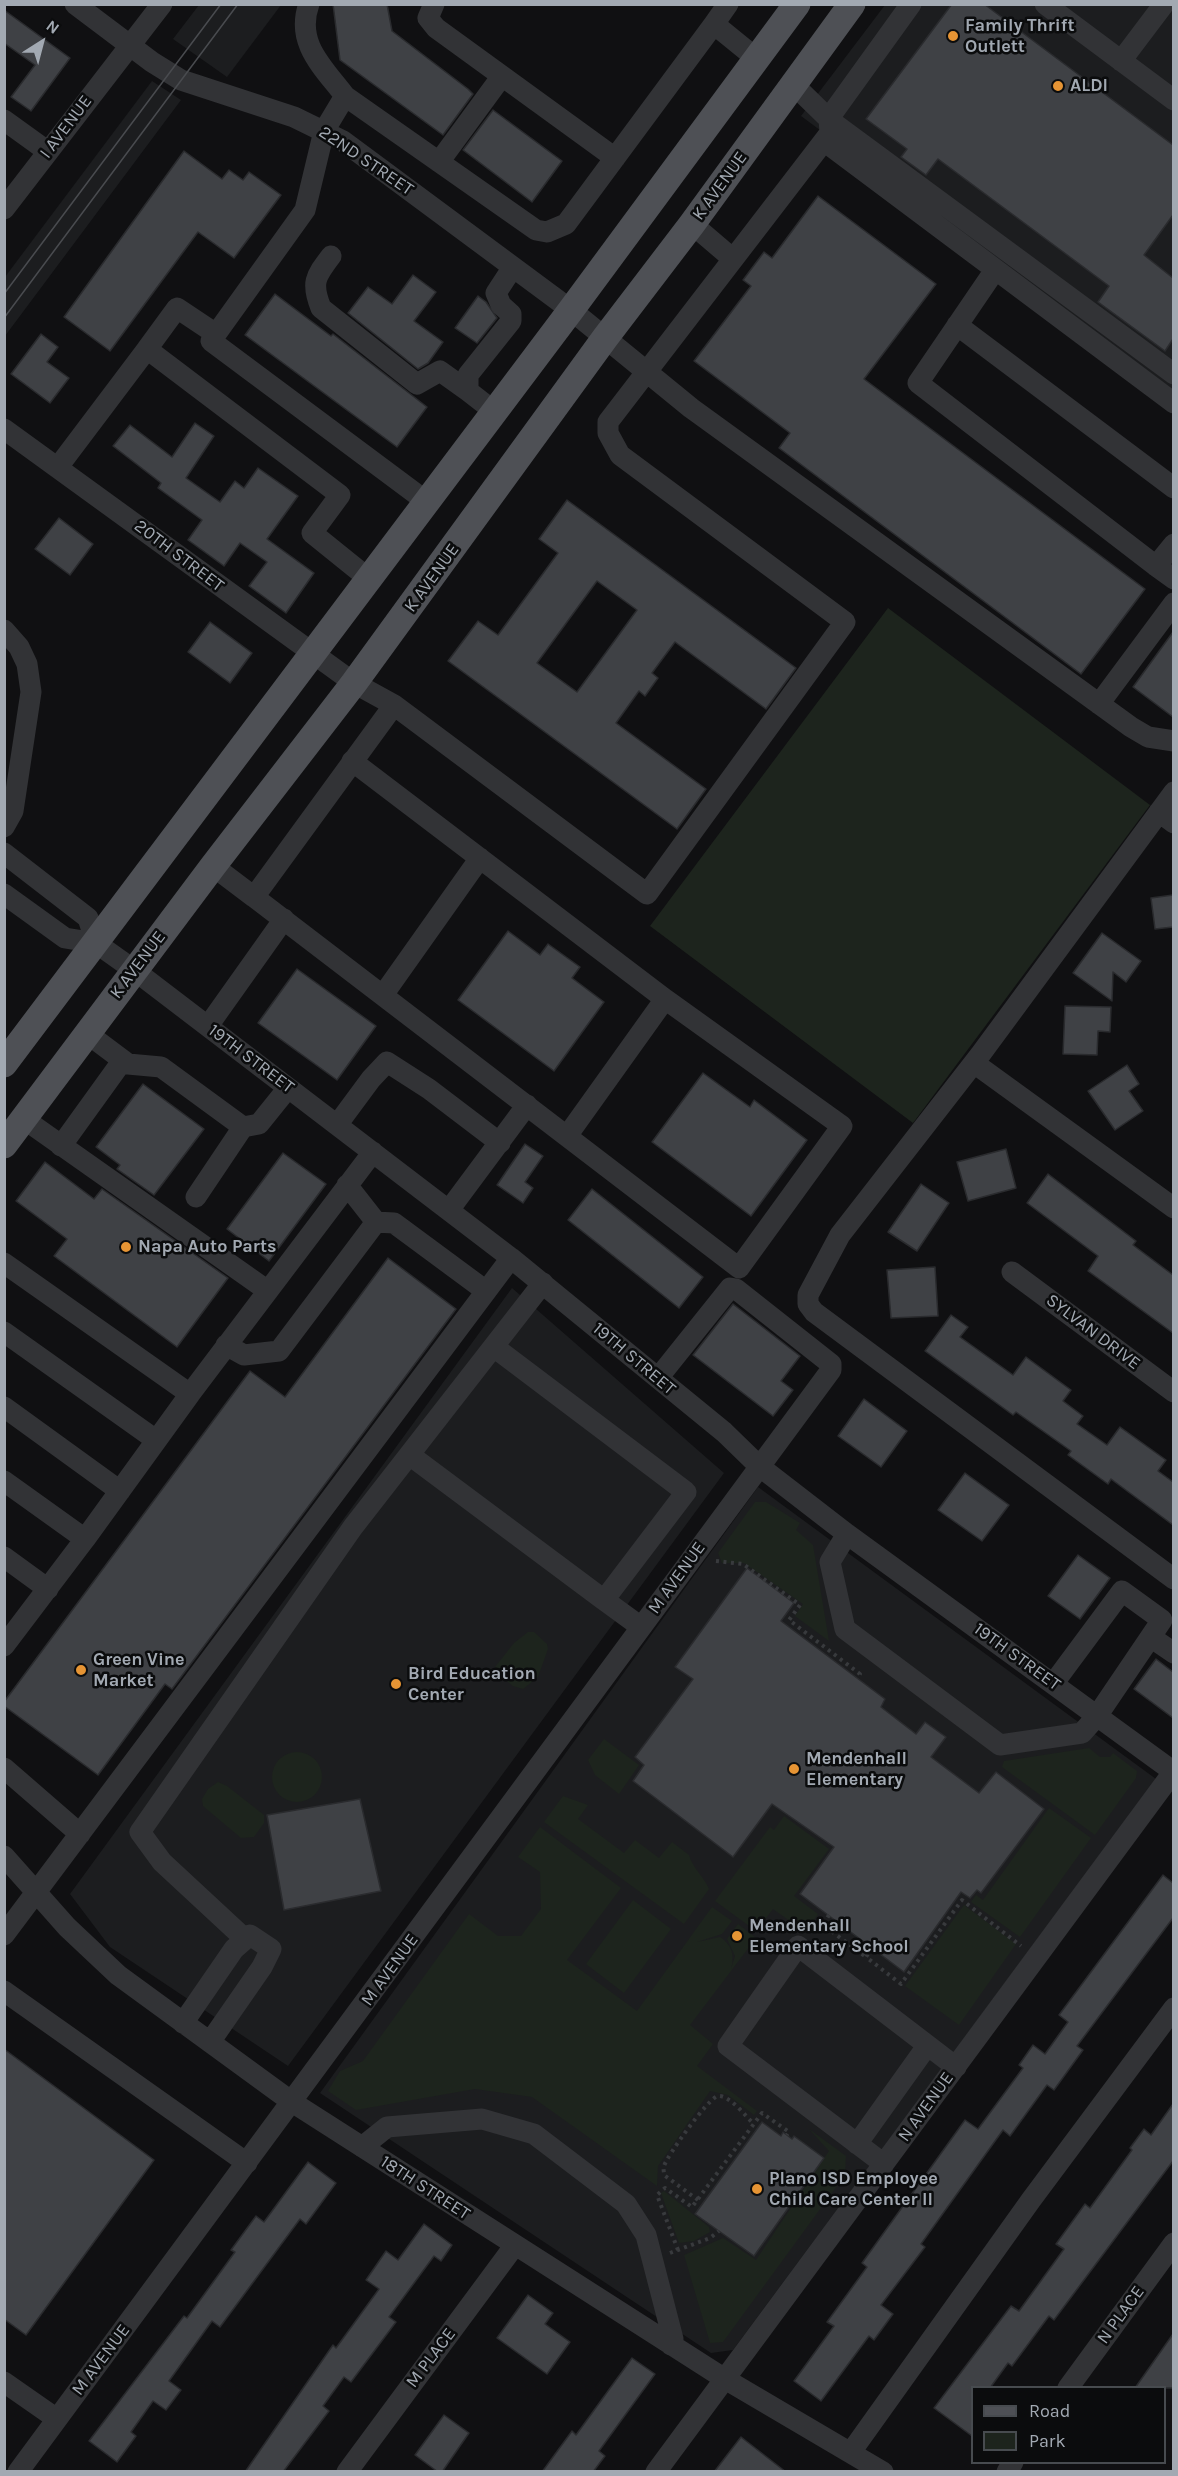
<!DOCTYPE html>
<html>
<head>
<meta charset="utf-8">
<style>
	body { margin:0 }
	#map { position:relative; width:1178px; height:2476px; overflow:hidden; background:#101012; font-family:Karla,sans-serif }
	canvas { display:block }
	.frame { position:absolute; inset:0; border:6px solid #a2a9b2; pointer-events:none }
	.legend { position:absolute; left:971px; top:2386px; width:195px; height:78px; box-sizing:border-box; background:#0b0c0d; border:2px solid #474b4f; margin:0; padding:8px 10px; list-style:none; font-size:18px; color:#a2a9b2 }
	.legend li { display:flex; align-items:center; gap:12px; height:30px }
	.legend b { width:30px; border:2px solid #474b4f }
	.north { position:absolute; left:12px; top:12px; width:60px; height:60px; -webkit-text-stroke:4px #0b0c0d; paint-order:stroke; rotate:36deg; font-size:16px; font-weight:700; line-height:24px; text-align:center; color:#a2a9b2 }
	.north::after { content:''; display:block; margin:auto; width:21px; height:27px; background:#a2a9b2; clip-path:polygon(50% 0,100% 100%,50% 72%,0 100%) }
</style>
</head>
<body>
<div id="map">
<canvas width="1178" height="2476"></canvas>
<div class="frame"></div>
<ul class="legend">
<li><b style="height:8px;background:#4e5055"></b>Road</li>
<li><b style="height:16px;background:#1d241d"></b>Park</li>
</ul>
<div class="north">N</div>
</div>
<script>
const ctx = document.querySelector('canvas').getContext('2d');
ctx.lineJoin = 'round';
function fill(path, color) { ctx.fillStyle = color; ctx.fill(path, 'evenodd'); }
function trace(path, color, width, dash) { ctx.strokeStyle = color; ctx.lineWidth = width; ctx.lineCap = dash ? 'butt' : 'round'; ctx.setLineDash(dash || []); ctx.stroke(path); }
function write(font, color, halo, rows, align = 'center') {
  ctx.font = font + ' Karla,sans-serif'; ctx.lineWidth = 5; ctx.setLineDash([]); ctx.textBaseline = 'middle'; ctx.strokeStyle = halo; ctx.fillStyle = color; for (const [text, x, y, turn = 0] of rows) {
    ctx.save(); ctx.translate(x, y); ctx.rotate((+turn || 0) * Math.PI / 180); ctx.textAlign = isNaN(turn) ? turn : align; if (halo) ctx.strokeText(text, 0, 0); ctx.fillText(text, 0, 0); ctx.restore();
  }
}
const built = new Path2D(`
	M199,5V4L281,5L227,77L173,39Z
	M885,5H1173V392L801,116Z
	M152,81L181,100L5,336V277Z
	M512,1288L724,1473L288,2066L110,1947L70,1894Z
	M758,1487L1156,1779L733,2350L711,2353L320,2093Z`);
const green = new Path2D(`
	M888,608L1150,805L913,1123L650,926Z
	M755,1502H766L800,1523L796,1530L813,1545L829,1641L795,1616L803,1604L744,1563H722L718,1553Z
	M528,1632H534L547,1644L548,1649L538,1677L523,1689L513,1686L496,1672L495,1667L514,1643Z
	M604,1739L639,1765L619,1794L595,1775L588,1760Z
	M1089,1748L1100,1757H1110L1113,1753L1137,1771L1136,1778L1095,1835L1002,1767L1004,1761Z
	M272 1777a25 25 0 1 1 50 0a25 25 0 1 1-50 0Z
	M218,1782L227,1786L264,1815V1823L254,1837L241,1838L203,1806L202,1799L208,1789Z
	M563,1796L588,1805L578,1819L624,1853L635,1840L659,1858L672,1842L689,1855C693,1869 703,1875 709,1889L684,1924L544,1822Z
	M1049,1808L1091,1838L1020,1937L971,1902L976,1895L983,1900Z
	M784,1816L829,1849L794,1896L818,1914L805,1932L773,1909L756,1931L715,1901L770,1827L774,1830Z
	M540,1827L621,1888L567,1960L637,2011L712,1907L732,1921L722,1934L697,1942L720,1937C732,1945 735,1955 731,1969L735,1956L727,1939L738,1924L756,1938L690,2025L713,2044L697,2066L757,2111L754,2115L728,2095L710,2091L658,2166L657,2186L532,2097L475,2089L356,2110L328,2091L340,2071L363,2061L469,1914L498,1936H521L541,1909L540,1872L518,1857Z
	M633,1900L671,1929L624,1993L586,1964Z
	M964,1905L1016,1944L959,2025L905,1986Z
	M809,2129L846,2156L845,2175L723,2342L710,2343L684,2255L723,2238L756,2260L829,2151Z
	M664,2191L709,2227L710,2232L694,2241L679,2243L661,2193Z`);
const building = new Path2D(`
	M333,4H387L392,31L468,89L473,94L443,135L340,60Z
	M952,4H984L1173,145V215L1144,255L1173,278V339L1165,351L1098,302L1109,286L938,159L926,175L901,157L907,149L866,119Z
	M4,10L70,58L31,111L11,97L35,65L4,43Z
	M493,110L562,161L532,202L463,150Z
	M184,151L222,179L229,170L243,180L249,172L281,195L234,258L198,232L110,351L64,317Z
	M818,196L936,284L864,379L1145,589L1081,674L779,448L790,433L694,361L751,286L743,280L764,252L772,258Z
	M413,275L436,292L414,321L443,342L428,363L418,369L348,313L368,287L392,304Z
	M275,294L331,336L333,334L427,407L397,447L245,335Z
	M478,296L486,302L497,318L477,343L455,328Z
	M41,334L58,347L47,362L69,378L50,403L11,374Z
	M195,423L214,436L186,478L220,502L235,481L244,488L258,468L298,496L267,539L314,573L286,613L249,586L267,562L240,543L224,566L188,540L202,520L158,488L161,483L113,446L130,425L172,457Z
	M567,500L796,668L766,709L675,642L652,673L658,678L645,696L639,691L616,723L706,789L677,829L448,661L478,621L498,635L558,553L539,539ZM597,581L637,610L577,692L537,663Z
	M59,518L93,544L70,575L35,549Z
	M210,622L252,653L230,683L188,652Z
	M1173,632V717L1133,687Z
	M1173,895V927L1155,929L1151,898Z
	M508,931L540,955L548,944L580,967L572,978L604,1002L554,1071L458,1000Z
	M1102,933L1141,961L1126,982L1113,972L1112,1001L1073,973Z
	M297,969L376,1026L337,1080L258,1023Z
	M1065,1006L1111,1007L1110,1032L1098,1031L1097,1055L1063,1054Z
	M1127,1065L1139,1084L1129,1091L1143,1111L1115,1130L1088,1091Z
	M703,1073L750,1107L754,1100L807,1140L751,1216L652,1142Z
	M143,1084L204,1129L154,1195L117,1169L120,1165L96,1147Z
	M525,1144L543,1156L525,1182L533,1188L523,1203L497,1185Z
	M1006,1149L1016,1188L968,1201L957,1162Z
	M283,1153L326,1184L269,1261L227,1229Z
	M45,1162L94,1199L102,1189L228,1278L177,1347L54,1256L67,1239L16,1201Z
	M1048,1174L1136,1241L1133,1245L1173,1275V1333L1088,1271L1098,1256L1027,1203Z
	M921,1184L949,1203L917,1251L888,1232Z
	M592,1189L703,1277L679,1308L568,1220Z
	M388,1258L456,1309L172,1689L165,1684L98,1775L4,1706V1702L250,1371L285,1397Z
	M935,1267L938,1316L891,1318L887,1270Z
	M733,1304L800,1356L781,1381L793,1390L773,1416L693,1355Z
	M951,1315L968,1327L960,1337L1013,1375L1026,1357L1071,1390L1063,1401L1083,1416L1077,1424L1107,1445L1120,1427L1166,1460L1158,1471L1173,1482V1525L1111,1479L1108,1484L1068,1455L1071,1451L1016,1412L1013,1415L925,1351Z
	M864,1399L907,1431L881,1467L838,1436Z
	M965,1473L1009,1505L982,1541L938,1510Z
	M1078,1555L1110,1578L1080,1619L1048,1596Z
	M747,1568L794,1603L781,1621L885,1699L881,1707L916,1734L925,1722L946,1737L931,1757L979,1793L996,1772L1044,1809L981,1893L977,1890L970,1898L961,1892L904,1972L800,1894L834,1847L772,1804L733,1857L633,1781L644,1765L635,1757L693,1679L675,1667Z
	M1156,1659L1173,1672V1718L1134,1689Z
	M360,1799L381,1891L284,1910L267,1815Z
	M1163,1875L1173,1883V1918L1077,2046L1083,2050L1054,2090L1047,2085L1010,2136L1003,2130L921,2244L925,2247L881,2305L893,2314L874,2340L869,2336L821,2401L794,2381L834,2326L827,2322L867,2267L862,2263L965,2120L978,2129L1023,2068L1019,2065L1033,2045L1045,2054L1068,2022L1059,2015Z
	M4,2049L154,2160L26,2335L4,2319Z
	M1173,2104V2161L1054,2320L1049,2316L1012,2366L1008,2363L990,2388H972V2436L934,2408L1011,2306L1019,2311L1064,2249L1056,2244L1085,2204L1090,2208L1132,2150L1130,2148L1144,2129L1151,2135Z
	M762,2122L781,2136L783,2132L792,2139L794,2136L824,2158L754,2256L695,2214Z
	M308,2162L336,2183L306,2224L300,2219L220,2327L212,2321L169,2381L181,2390L166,2410L153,2401L131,2432L136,2436L117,2462L89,2441L184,2316L187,2318L235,2252L231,2250L256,2216L264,2222Z
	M424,2224L452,2245L441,2261L434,2256L389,2317L396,2322L351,2382L344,2377L323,2406L329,2411L283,2472H245L333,2345L336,2348L379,2289L366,2280L386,2251L398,2260Z
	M528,2295L553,2313L545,2324L570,2342L547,2374L497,2338Z
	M1173,2334V2388H1135Z
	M632,2358L655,2374L599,2451L605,2456L593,2472H542L572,2431L576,2435Z
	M444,2415L469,2433L442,2472H438L415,2455Z
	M741,2437L786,2472H714Z`);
const path = new Path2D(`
	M716,1561L743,1564L800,1605L789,1620L860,1674L857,1678
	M829,1915L823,1925L866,1957
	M872,1948L866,1957L901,1984L962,1900L1021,1946
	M698,2200L664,2175C664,2172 663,2168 664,2166C667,2156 709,2097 718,2096C730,2095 746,2117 754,2124
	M678,2250L657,2195L665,2188L692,2207L762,2113L789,2132L787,2135
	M670,2253L710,2238L719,2231`);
const minor = new Path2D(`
	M75,4L152,62L181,80L294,117L343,141L571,310L691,408L1131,727L1148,737L1174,741
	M309,4C295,43 323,67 345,96L324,131L305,210L211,341L427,502
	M434,4L428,18L436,28L615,158
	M728,4L714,24L757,59
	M1045,4L1174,100
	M1121,61L1164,4
	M794,85L832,122L1174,374
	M345,96L536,230L547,232L566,224L714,24
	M4,120L47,151
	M824,141L1174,403
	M439,162L502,76
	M4,209L162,4
	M692,224L733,259
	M331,256C315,277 311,283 321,308L417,384L440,371L468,391
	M995,270L918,383L1156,566
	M957,325L1174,488
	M216,334L177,308L147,349L340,495L312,533L369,579
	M495,412L468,391V375L511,321V314L501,305L496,293L513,267
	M4,429L354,683L394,705L647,894L845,622L620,455L608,433V422L830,133L829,118L911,4
	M58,467L147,349
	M1174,544L1156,566L1174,579
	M4,630L19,647L27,664L31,692L13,811L4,827
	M1099,704L1174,603
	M352,761L665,999
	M1174,792L980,1055L840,1235L808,1295V1304L814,1312L1174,1579
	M1159,812L1174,823
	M4,853L88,918L96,943
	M213,866L254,897L394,705
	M4,894L65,938L96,943L134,970L511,1258L724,1432L759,1466L847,1534L1174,1772
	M254,897L739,1268L842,1126L665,999L567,1136
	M383,995L480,858
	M208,1026L284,919
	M88,1034L128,1064L161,1067L243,1127L259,1124L288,1088
	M974,1063L1174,1208
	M24,1119L268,1291
	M337,1125L371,1079L387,1062L429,1089L500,1143
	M61,1146L123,1060
	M347,1185L376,1222
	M196,1197L243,1127
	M449,1210L527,1105
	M4,1263L190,1394L85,1539L4,1481
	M1012,1272L1174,1392
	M4,1332L156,1440
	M226,1345L244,1355L279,1351L376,1222L394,1223L486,1291
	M190,1394L373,1152
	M4,1407L120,1491
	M411,1456L604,1600L686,1492L494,1347
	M847,1534L830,1562L845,1629L1000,1745L1082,1733L1097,1716L1162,1620L1122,1591L1053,1684
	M4,1557L48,1589
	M604,1600L641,1627
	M1152,1638L1174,1653
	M4,1646L85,1539
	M4,1768L80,1834
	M4,1856L67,1927L118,1975L292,2102L725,2379L883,2472
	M4,1935L511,1258
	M245,1939L162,1862L140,1832L353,1527L543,1283
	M4,1991L247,2163
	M183,2023L234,1949L250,1935L271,1949L262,1967L210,2042
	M857,2144L927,2046
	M362,2147L387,2127L482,2119L534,2134L626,2204L646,2235L673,2339L671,2345
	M884,2164L728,2046L798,1946L956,2067
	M4,2382L57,2419
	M1068,2388L1174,2243
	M851,2452L1031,2200L1174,2008
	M18,2472L831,1370V1364L736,1289L730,1288L658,1378
	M347,2472L515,2245
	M656,2472L1174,1771
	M1007,2472L1013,2462`);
const major = new Path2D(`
	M4,1064L571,310L797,4
	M4,1145L213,866L354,683L605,338L692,224L852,4`);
const tram = new Path2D(`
	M4,294L221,4
	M4,318L238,4`);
const markers = [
	[953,36,6,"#e69434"],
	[1058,86,6,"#e69434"],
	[126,1247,6,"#e69434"],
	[81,1670,6,"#e69434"],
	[396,1684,6,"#e69434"],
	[794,1769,6,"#e69434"],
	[737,1936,6,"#e69434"],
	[757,2189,6,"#e69434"]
];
const poiNames = [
	["Family Thrift",965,26],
	["Outlett",965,47],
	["ALDI",1070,86],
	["Napa Auto Parts",138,1247],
	["Green Vine",93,1660],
	["Market",93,1681],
	["Bird Education",408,1674],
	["Center",408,1695],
	["Mendenhall",806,1759],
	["Elementary",806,1780],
	["Mendenhall",749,1926],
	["Elementary School",749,1947],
	["Plano ISD Employee",769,2179],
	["Child Care Center II",769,2200]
];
const streetNames = [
	["I AVENUE",66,127,-53],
	["22ND STREET",366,161,34],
	["K AVENUE",720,186,-54],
	["20TH STREET",179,556,37],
	["K AVENUE",432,578,-54],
	["K AVENUE",138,965,-53],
	["19TH STREET",251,1059,37],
	["SYLVAN DRIVE",1093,1332,37],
	["19TH STREET",634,1359,40],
	["M AVENUE",677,1578,-54],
	["19TH STREET",1017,1657,36],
	["M AVENUE",390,1970,-54],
	["N AVENUE",926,2107,-54],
	["18TH STREET",425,2188,33],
	["N PLACE",1121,2315,-54],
	["M PLACE",431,2358,-53],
	["M AVENUE",101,2360,-53]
];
fill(built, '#1c1d1f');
fill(green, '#1d241d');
fill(building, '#3f4145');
trace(building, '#2a2b2e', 1.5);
trace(path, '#383a3d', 4, [3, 4.5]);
trace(minor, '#323336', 21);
trace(major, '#4e5055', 27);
trace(tram, '#494b4f', 1.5);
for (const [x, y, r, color] of markers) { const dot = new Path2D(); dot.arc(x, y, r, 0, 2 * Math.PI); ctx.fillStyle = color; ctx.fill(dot); trace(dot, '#0b0c0d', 2); }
write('bold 18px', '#a2a9b2', '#0b0c0d', poiNames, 'left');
write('18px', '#a2a9b2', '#0b0c0d', streetNames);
</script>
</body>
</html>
